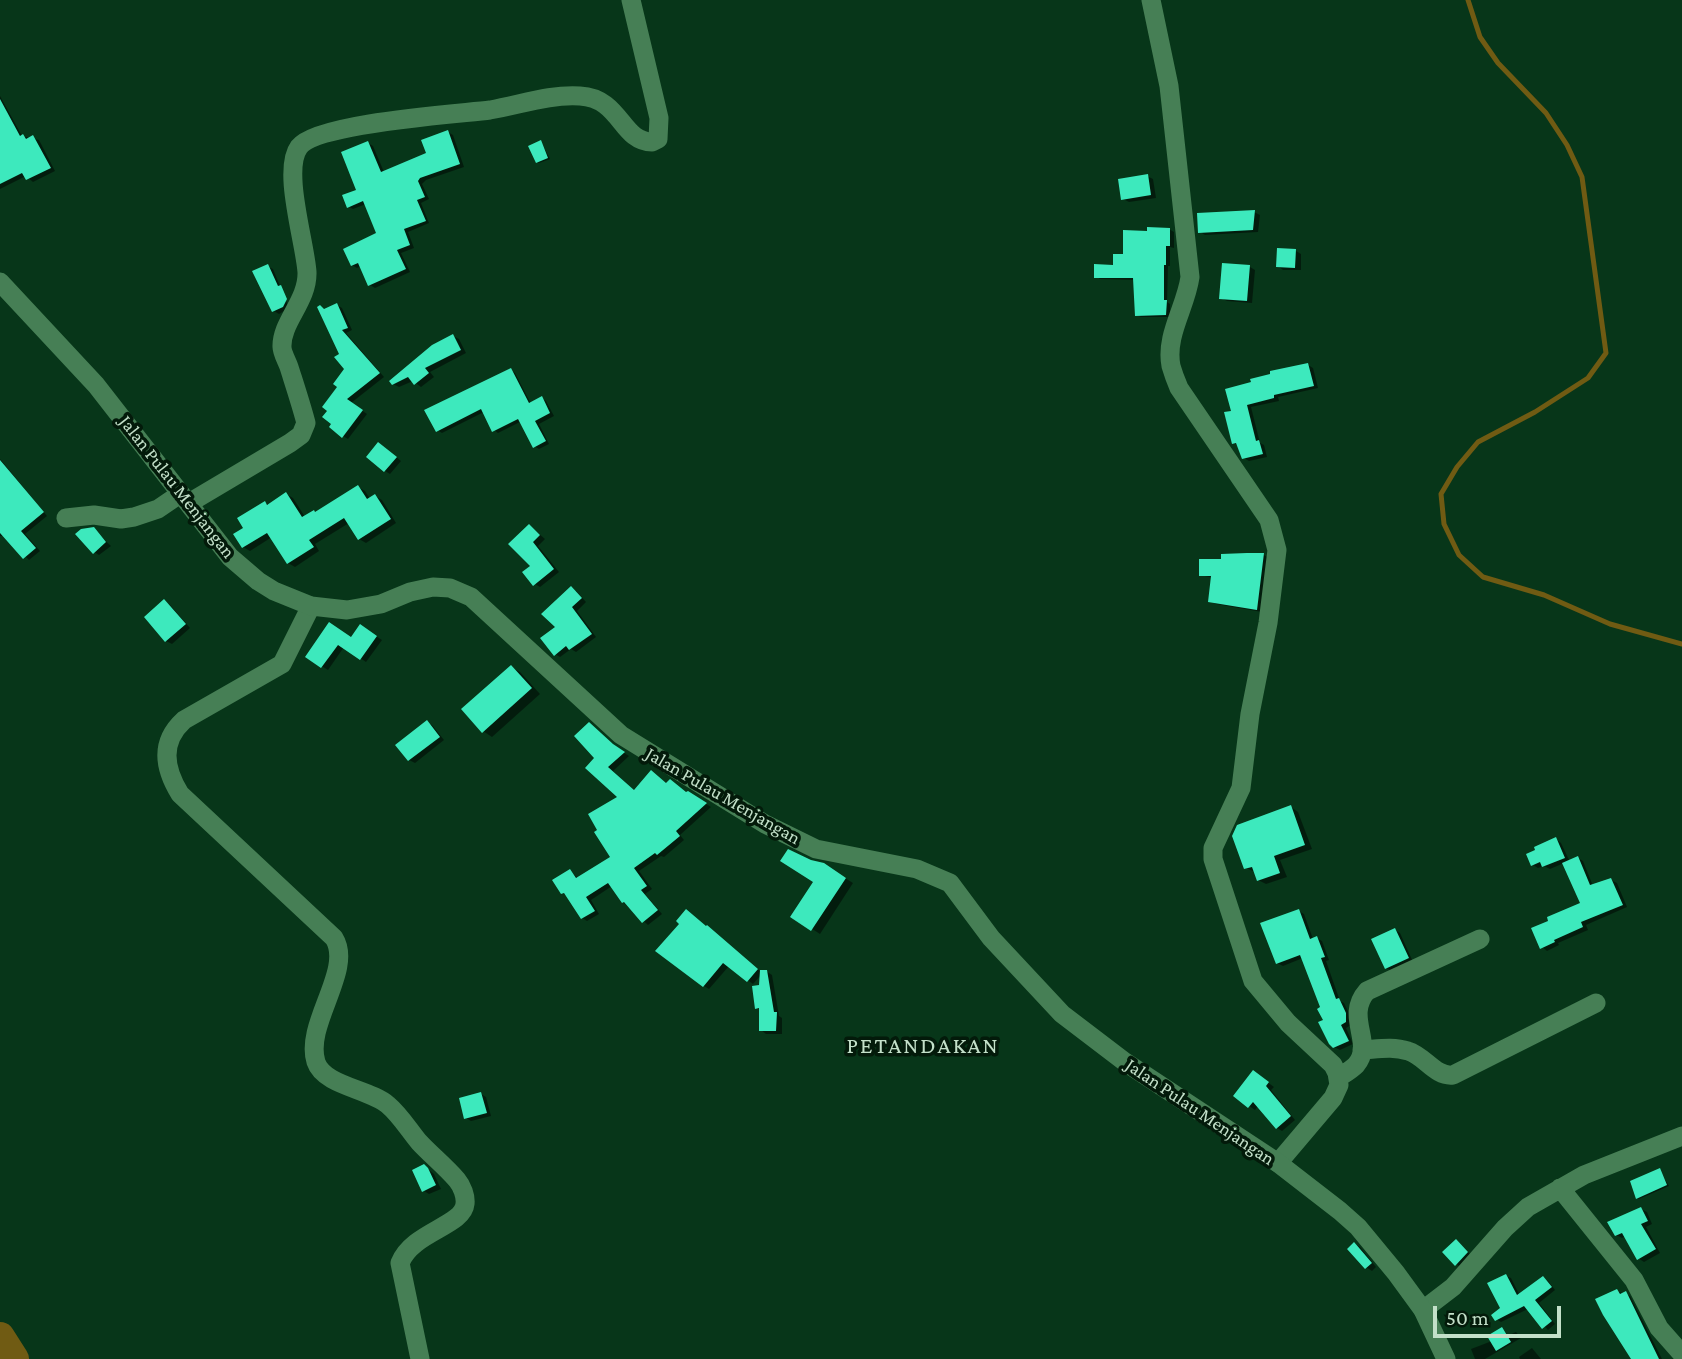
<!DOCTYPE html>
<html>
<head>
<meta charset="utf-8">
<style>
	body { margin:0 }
	#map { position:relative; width:1682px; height:1359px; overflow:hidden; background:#073619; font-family:"Crimson Pro",serif }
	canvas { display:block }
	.scale { position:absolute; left:1433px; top:1306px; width:128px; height:32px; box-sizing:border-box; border:4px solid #c3e0c9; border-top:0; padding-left:9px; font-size:21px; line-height:24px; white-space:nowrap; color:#c3e0c9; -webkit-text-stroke:5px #031a0a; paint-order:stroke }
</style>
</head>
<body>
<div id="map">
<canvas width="1682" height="1359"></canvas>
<div class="scale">50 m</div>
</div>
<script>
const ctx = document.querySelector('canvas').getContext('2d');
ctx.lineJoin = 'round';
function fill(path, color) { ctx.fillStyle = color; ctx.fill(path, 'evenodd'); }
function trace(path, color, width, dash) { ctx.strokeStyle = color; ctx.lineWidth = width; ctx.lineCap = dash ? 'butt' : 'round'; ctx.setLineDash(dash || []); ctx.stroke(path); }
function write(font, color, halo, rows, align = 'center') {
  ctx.font = font + ' "Crimson Pro",serif'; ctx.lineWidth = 7; ctx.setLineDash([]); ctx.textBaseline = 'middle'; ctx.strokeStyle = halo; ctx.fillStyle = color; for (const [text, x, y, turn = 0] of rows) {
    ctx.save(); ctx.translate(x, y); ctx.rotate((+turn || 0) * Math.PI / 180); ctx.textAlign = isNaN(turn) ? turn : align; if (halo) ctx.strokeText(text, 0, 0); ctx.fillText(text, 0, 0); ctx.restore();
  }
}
const shadow = new Path2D(`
	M0,96L22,136L39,140L55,171L33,182L26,176L0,189Z
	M448,132L453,135L464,167L426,180L422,184L429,199L421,203L429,223L408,232L414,248L401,253L410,272L375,288L370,285L361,266L357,268L352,265L379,234L366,204L353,209L349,207L358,191L368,143L373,146L384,172L428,153Z
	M541,142L550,159L539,163L537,162Z
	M1147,176L1153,179L1156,198L1129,202L1123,199Z
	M1254,212L1260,215L1258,232L1205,235L1200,232Z
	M1169,229L1174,232V248L1170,247V266H1168L1167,302L1170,304V317H1141L1136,315L1135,280L1100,279L1096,276L1115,266L1149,233Z
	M1296,251L1301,254V270H1283L1278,266Z
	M267,266L273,269L289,308L279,314L274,311Z
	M1250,267L1255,270L1252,303L1227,301L1221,298Z
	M337,305L342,308L352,330L346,333L384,377L351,403L367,414L348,439L343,436L339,387L346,369L320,307L326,310Z
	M453,336L459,339L466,353L430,372L434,377L421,387L413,381L399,387L393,384Z
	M1308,365L1313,368L1318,388L1278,397L1279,401L1251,407L1260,443L1264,445L1267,457L1249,461L1244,458L1239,446L1234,443L1233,412L1253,383Z
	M511,370L515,373L531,404L542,398L546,401L554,416L539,424L549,444L539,449L534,446L522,421L498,433L494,430L484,412L442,433L437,430Z
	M384,447L401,461L390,474L385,471Z
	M0,459L47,516L25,534L40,551L29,560L5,536H0Z
	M358,487L365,491L370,499L375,496L382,500L396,523L366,543L359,539L349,523L315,544L319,551L295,567L288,563L272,537L250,551L243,547L246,528L265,503L269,505L286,494L293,498L305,517L317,513Z
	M530,526L545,539L538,546L559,572L540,587L535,584Z
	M93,529L111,546L99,555L94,552Z
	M1264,555L1269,558L1262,612L1216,604L1210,601L1213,578L1201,575L1223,561V556Z
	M576,591L586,602L577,611L596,637L576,652L571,649L560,657L555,654L557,628Z
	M164,601L170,605L190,628L172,644L166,641Z
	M366,630L382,640L366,662L344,647L328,670L307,657L352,639Z
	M511,667L520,672L540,694L492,737L483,731Z
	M427,722L432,725L444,740L415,763L409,760Z
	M618,749L629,756L613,771L635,791L667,785L688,793L711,807L680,835L684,840L664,857L661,856L639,871L652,889L645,894L662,914L648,925L623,902L612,886L591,900L599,914L587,921L582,918L568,897L563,893L570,871L579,879L613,858L620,797L588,768Z
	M1291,807L1298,812L1312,849L1280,860L1287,877L1266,884L1258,880L1255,872L1246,868Z
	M1556,839L1561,843L1570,862L1578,858L1583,861L1593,886L1611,880L1617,883L1627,907L1586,925L1588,930L1558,943L1559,945L1547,951L1542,947L1582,904L1564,863L1550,869L1544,866L1538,868L1533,865Z
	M810,862L832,870L853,883L820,934L792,916L815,881Z
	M1299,911L1304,914L1313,939L1317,938L1322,941L1329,960L1326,961L1340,1001L1344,1003L1351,1017V1025L1346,1028L1353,1044L1340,1050L1334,1047L1303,958L1283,966L1277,963Z
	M708,927L761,972L766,971L772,975L779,1016L782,1018V1034H766L761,1030V1010L757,1008L761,975L753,984L729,966L709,989L704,986Z
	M1395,930L1400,933L1413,962L1392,971L1386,968Z
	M1259,1076L1274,1087L1271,1090L1295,1120L1282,1131L1277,1128L1258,1106L1255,1110L1235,1096Z
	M481,1094L486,1097L491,1116L471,1121L466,1118Z
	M424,1166L434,1174L441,1189L429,1194L424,1191Z
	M1659,1170L1669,1186L1639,1199L1637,1198Z
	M1641,1209L1647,1212L1652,1224L1646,1227L1660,1253L1644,1262L1638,1258L1626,1236L1622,1238L1616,1235Z
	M1457,1241L1472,1256L1461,1268L1444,1252Z
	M1355,1244L1360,1247L1376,1267L1372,1271L1366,1267Z
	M1506,1276L1511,1278L1520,1296L1543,1278L1548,1281L1555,1290L1539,1303L1555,1324L1548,1330L1528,1309L1501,1322L1496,1319L1502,1309Z
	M1617,1291L1630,1296L1662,1359H1633Z
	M1502,1329L1507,1336L1516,1332L1521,1338L1485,1359H1475L1471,1349L1492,1341Z
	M1532,1348L1541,1359H1520L1519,1357Z`);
const stream = new Path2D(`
	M1468,0L1480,37L1498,63L1546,113L1567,145L1582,177L1606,353L1588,378L1535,412L1478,442L1457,467L1441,494L1444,524L1459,555L1483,577L1544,595L1610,624L1682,644`);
const river = new Path2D(`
	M0,1337L14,1359`);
const building = new Path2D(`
	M0,99L20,136L23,134L26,139L33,135L51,168L26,180L22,173L0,184Z
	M448,130L460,164L420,178L418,181L425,197L417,200L426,221L404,229L410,245L397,250L406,269L368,286L358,263L351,266L343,249L376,233L363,201L347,208L342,195L356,190L341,152L368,141L381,172L426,153L421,140Z
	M541,140L548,158L536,163L528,146Z
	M1148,174L1151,195L1121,200L1118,179Z
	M1255,210L1253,230L1198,233L1197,213Z
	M1147,227L1170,228V246H1166V265H1164V300H1167L1166,315L1135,316L1133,278H1094V264L1113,265V254H1123V230L1147,231Z
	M1277,248L1296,249L1295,268L1276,267Z
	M1222,263L1250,265L1247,301L1219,299Z
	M268,264L278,286L281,285L287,299L283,307L272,312L252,271Z
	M337,303L348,328L342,330L380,373L347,399L363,410L342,438L329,427L331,424L322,417L327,411L322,407L337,387L333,384L344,369L334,357L339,354L317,307L320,305L324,309Z
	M453,334L461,350L425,368L429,373L414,385L408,377L392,385L389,381L432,345Z
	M1308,363L1314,386L1274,395V398L1247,405L1256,441L1259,440L1263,454L1242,459L1236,443L1232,444L1224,412L1231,411L1225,389L1251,382L1250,379L1270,374V371Z
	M511,368L529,403L542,396L550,413L535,421L546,441L533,448L518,419L492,432L481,409L436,432L424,410Z
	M378,442L397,457L384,472L366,457Z
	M0,460L44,512L21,531L36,548L23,559L0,533Z
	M358,485L367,499L375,494L391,519L358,540L344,518L309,540L314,547L287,564L267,533L242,548L233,534L243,528L237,518L265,501L267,505L286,492L302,517L314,510L315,512Z
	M529,524L540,535L533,542L554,569L533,586L522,572L530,566L508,544Z
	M94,527L106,542L93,554L75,534L81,529Z
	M1247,553H1264L1257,610L1208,602L1211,576H1199V559H1221V554Z
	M571,586L582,598L572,607L592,634L569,650L566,646L554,656L540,638L555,627L541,614Z
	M164,599L186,624L165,642L144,617Z
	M329,622L351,637L360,624L377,636L360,660L338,645L321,668L305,657Z
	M511,665L532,688L482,733L461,709Z
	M427,720L440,737L408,761L395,745Z
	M589,722L613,744L625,752L608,767L634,790L651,770L666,783L670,779L686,792L688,791L707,803L676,831L680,836L657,855L655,853L634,868L647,886L641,890L658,910L642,923L624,902L622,903L608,883L586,897L595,911L581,919L564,893L561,894L552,880L570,869L576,878L610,857L594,832L597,830L588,814L617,797L585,768L594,758L574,736Z
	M1291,805L1305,845L1274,856L1280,873L1257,881L1252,867L1244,869L1232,836L1237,825Z
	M1556,837L1565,858L1542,867L1540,862L1531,866L1526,854L1535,850L1534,847Z
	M788,849L811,860L824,863L846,878L811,931L790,917L813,882L780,861Z
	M1578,856L1590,885L1611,878L1623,905L1581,922L1583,927L1554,940L1555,942L1540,949L1531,928L1548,921L1547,917L1580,903L1562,863Z
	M686,909L706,926L707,925L758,969L747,982L723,963L703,987L655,951L679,924L676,921Z
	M1299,909L1310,939L1317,936L1325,957L1321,958L1336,999L1339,998L1346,1013V1022L1341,1025L1349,1041L1333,1048L1329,1044L1318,1022L1323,1020L1317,1009L1320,1007L1300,955L1276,964L1260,923Z
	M1395,928L1409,958L1385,969L1371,939Z
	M760,970H767L774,1012H777L776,1031H759V1008L755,1009L752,986L759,985Z
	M1253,1070L1269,1082L1266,1086L1291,1116L1276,1129L1253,1102L1248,1108L1233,1096Z
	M481,1092L487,1113L464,1119L459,1098Z
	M424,1164L428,1168L436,1185L422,1192L412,1170Z
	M1660,1168L1667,1185L1636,1199L1630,1181Z
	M1641,1207L1648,1221L1641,1224L1656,1249L1637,1260L1622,1233L1615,1236L1607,1222Z
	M1456,1239L1468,1252L1455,1266L1442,1252Z
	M1354,1242L1372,1263L1365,1269L1347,1249Z
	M1506,1274L1517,1295L1543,1276L1552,1287L1535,1300L1552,1321L1542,1329L1524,1306L1495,1321L1491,1315L1500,1308L1487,1283Z
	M1617,1289L1620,1294L1626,1291L1659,1359H1631L1603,1315L1595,1299Z
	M1502,1327L1511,1342L1496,1351L1487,1336Z`);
const minor = new Path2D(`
	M1151,0L1169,86L1190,277C1186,307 1165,335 1171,366C1173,373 1176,381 1179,388L1269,520L1277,550L1268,623L1250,714L1241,788L1213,848V859L1253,981L1288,1023L1333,1065L1337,1073L1339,1085L1333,1098L1278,1163
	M189,503L290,443L301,435L306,423C301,404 295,386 289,367C287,361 282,353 282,347C281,322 308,301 307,272C305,242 282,170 299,147C316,123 457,114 490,110C520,105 549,94 580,96C621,98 621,142 652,142L658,139L659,118L631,0
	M66,518L94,515L121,519L134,517L158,509L180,494
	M311,606L282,664L184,720C160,742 164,768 180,794L334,938C354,970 304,1024 316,1062C324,1086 370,1089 388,1105C400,1115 409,1130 419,1142C431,1155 445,1166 457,1180C462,1186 466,1196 465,1204C463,1226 412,1232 400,1263L420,1359
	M1362,1050C1378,1049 1393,1046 1408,1051C1425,1056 1435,1077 1453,1075L1596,1003
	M1338,1078C1344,1074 1351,1070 1356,1065C1375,1043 1344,1017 1367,991L1480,939
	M1560,1188L1634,1280L1659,1328L1682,1354
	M1423,1310L1453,1287L1505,1228L1528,1207L1584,1175L1682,1136`);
const tertiary = new Path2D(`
	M0,282L96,385L230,557L258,581L274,591L311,606L347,610L381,604L410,592L433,587L450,588L471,597L621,735L765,824L816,849L917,869L950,883L991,938L1062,1014L1125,1062L1278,1163L1340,1211L1358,1227L1396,1273L1423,1310L1446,1359`);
const streetNames = [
	["Jalan Pulau Menjangan",177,487,52],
	["Jalan Pulau Menjangan",723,796,30],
	["Jalan Pulau Menjangan",1200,1112,34]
];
const quarterNames = [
	["PETANDAKAN",923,1046]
];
fill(shadow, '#0007');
trace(stream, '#705b13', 5);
trace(river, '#705b13', 30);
fill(building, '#3de9bd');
trace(minor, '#467f55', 19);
trace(tertiary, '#467f55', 19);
write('19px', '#c3e0c9', '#031a0a', streetNames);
ctx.letterSpacing = '2px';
write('23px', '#c3e0c9', '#031a0a', quarterNames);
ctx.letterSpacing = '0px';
</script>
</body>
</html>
